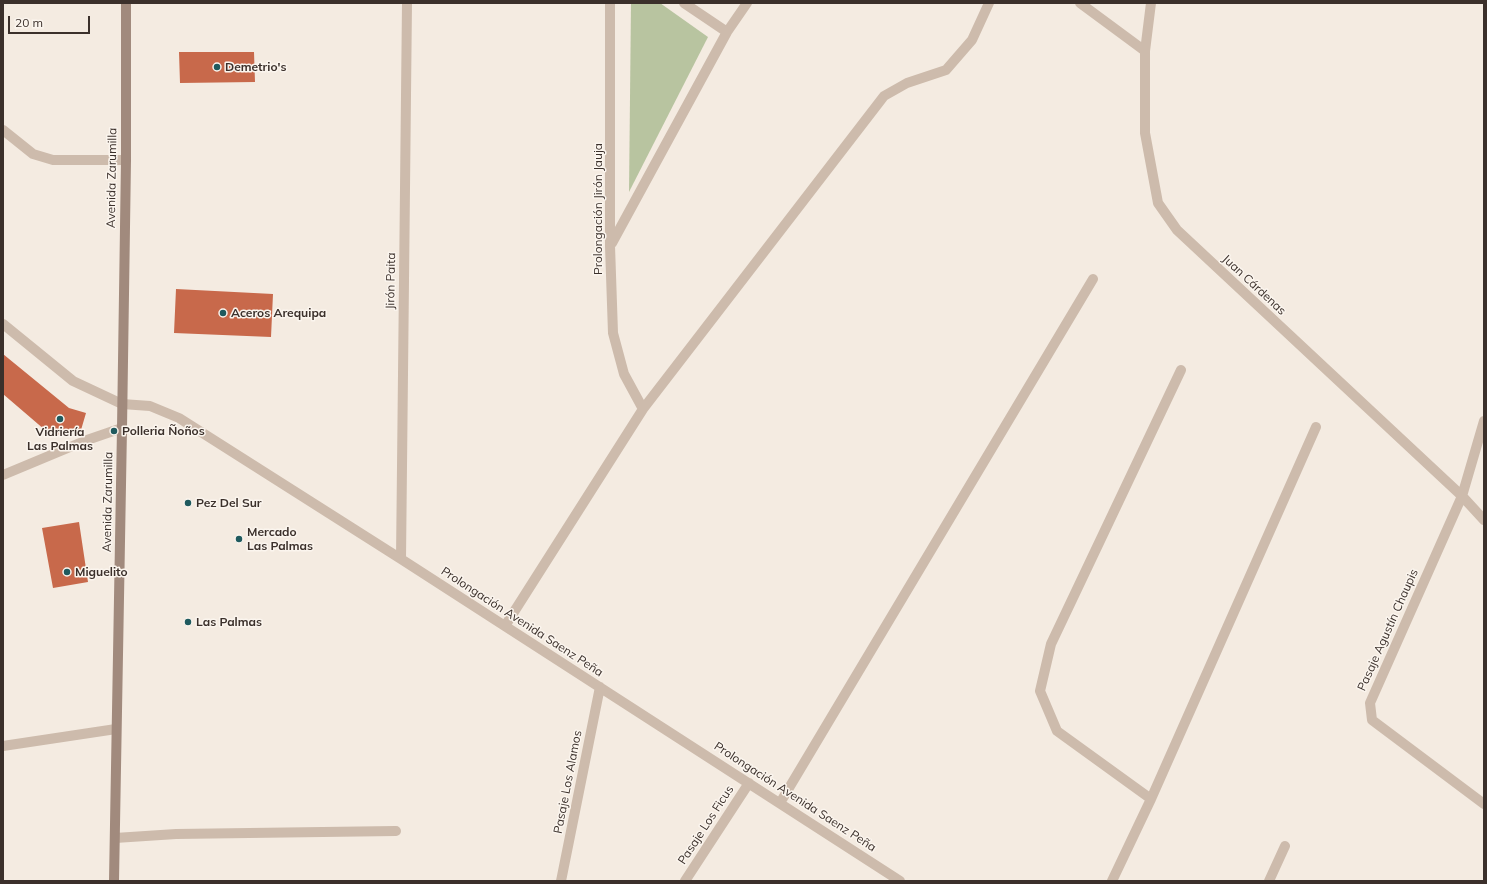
<!DOCTYPE html>
<html>
<head>
<meta charset="utf-8">
<style>
	body { margin:0 }
	#map { position:relative; width:1487px; height:884px; overflow:hidden; background:#f4ebe1; font-family:Mulish,sans-serif }
	canvas { display:block }
	.frame { position:absolute; inset:0; border:4px solid #3b302b; pointer-events:none }
	.scale { position:absolute; left:8px; top:16px; width:82px; height:18px; box-sizing:border-box; border:2px solid #3b302b; border-top:0; padding-left:5px; font-size:12px; line-height:14px; white-space:nowrap; color:#3b302b; -webkit-text-stroke:3px #fbf5ee; paint-order:stroke }
</style>
</head>
<body>
<div id="map">
<canvas width="1487" height="884"></canvas>
<div class="frame"></div>
<div class="scale">20 m</div>
</div>
<script>
const ctx = document.querySelector('canvas').getContext('2d');
ctx.lineJoin = 'round';
function fill(path, color) { ctx.fillStyle = color; ctx.fill(path, 'evenodd'); }
function trace(path, color, width, dash) { ctx.strokeStyle = color; ctx.lineWidth = width; ctx.lineCap = dash ? 'butt' : 'round'; ctx.setLineDash(dash || []); ctx.stroke(path); }
function write(font, color, halo, rows, align = 'center') {
  ctx.font = font + ' Mulish,sans-serif'; ctx.lineWidth = 3; ctx.setLineDash([]); ctx.textBaseline = 'middle'; ctx.strokeStyle = halo; ctx.fillStyle = color; for (const [text, x, y, turn = 0] of rows) {
    ctx.save(); ctx.translate(x, y); ctx.rotate((+turn || 0) * Math.PI / 180); ctx.textAlign = isNaN(turn) ? turn : align; if (halo) ctx.strokeText(text, 0, 0); ctx.fillText(text, 0, 0); ctx.restore();
  }
}
const green = new Path2D(`
	M631,3H660L708,37L629,192Z`);
const building = new Path2D(`
	M179,52H254L255,82L180,83Z
	M176,289L273,294L271,337L174,333Z
	M3,354L69,408L86,413L81,430L52,436L3,394Z
	M79,522L88,582L53,588L42,528Z`);
const service = new Path2D(`
	M3,130L33,154L53,160H126
	M115,838L176,834L396,831
	M1269,881L1285,846`);
const minor = new Path2D(`
	M610,3V246L613,333L624,374L643,409
	M684,3L727,32
	M1080,3L1145,51
	M1151,3L1145,51V133L1158,203L1177,230L1462,496L1484,520
	M612,243L727,32L747,3
	M3,324L73,381L122,404L150,406L179,418L401,559L900,881
	M1484,421L1462,496L1370,703L1372,720L1484,804
	M3,475L87,440L122,428
	M401,559L407,3
	M505,626L643,409L884,96L907,83L946,70L972,40L989,3
	M3,746L116,729
	M1151,799L1057,731L1040,691L1051,644L1181,370
	M780,803L1093,279
	M561,881L600,687
	M685,881L749,783
	M1112,881L1151,799L1316,427`);
const secondary = new Path2D(`
	M114,881L122,428L126,160V3`);
const markers = [
	[217,67,4,"#1f5a5e"],
	[223,313,4,"#1f5a5e"],
	[60,419,4,"#1f5a5e"],
	[114,431,4,"#1f5a5e"],
	[188,503,4,"#1f5a5e"],
	[239,539,4,"#1f5a5e"],
	[67,572,4,"#1f5a5e"],
	[188,622,4,"#1f5a5e"]
];
const poiNames = [
	["Demetrio's",225,67],
	["Aceros Arequipa",231,313],
	["Polleria Ñoños",122,431],
	["Vidriería",60,432,"center"],
	["Las Palmas",60,446,"center"],
	["Pez Del Sur",196,503],
	["Mercado",247,532],
	["Las Palmas",247,546],
	["Miguelito",75,572],
	["Las Palmas",196,622]
];
const streetNames = [
	["Avenida Zarumilla",112,178,-89],
	["Prolongación Jirón Jauja",598,209,-90],
	["Jirón Paita",391,281,-89],
	["Juan Cárdenas",1254,285,43],
	["Avenida Zarumilla",108,502,-89],
	["Prolongación Avenida Saenz Peña",522,622,33],
	["Pasaje Agustín Chaupis",1388,630,-66],
	["Pasaje Los Alamos",568,782,-79],
	["Prolongación Avenida Saenz Peña",795,797,33],
	["Pasaje Los Ficus",706,825,-57]
];
fill(green, '#b8c4a0');
fill(building, '#c8694b');
trace(service, '#cdbbac', 10);
trace(minor, '#cdbbac', 10);
trace(secondary, '#a18a7d', 10);
for (const [x, y, r, color] of markers) { const dot = new Path2D(); dot.arc(x, y, r, 0, 2 * Math.PI); ctx.fillStyle = color; ctx.fill(dot); trace(dot, '#fbf5ee', 1.5); }
write('bold 12px', '#3b302b', '#fbf5ee', poiNames, 'left');
write('12px', '#3b302b', '#fbf5ee', streetNames);
</script>
</body>
</html>
